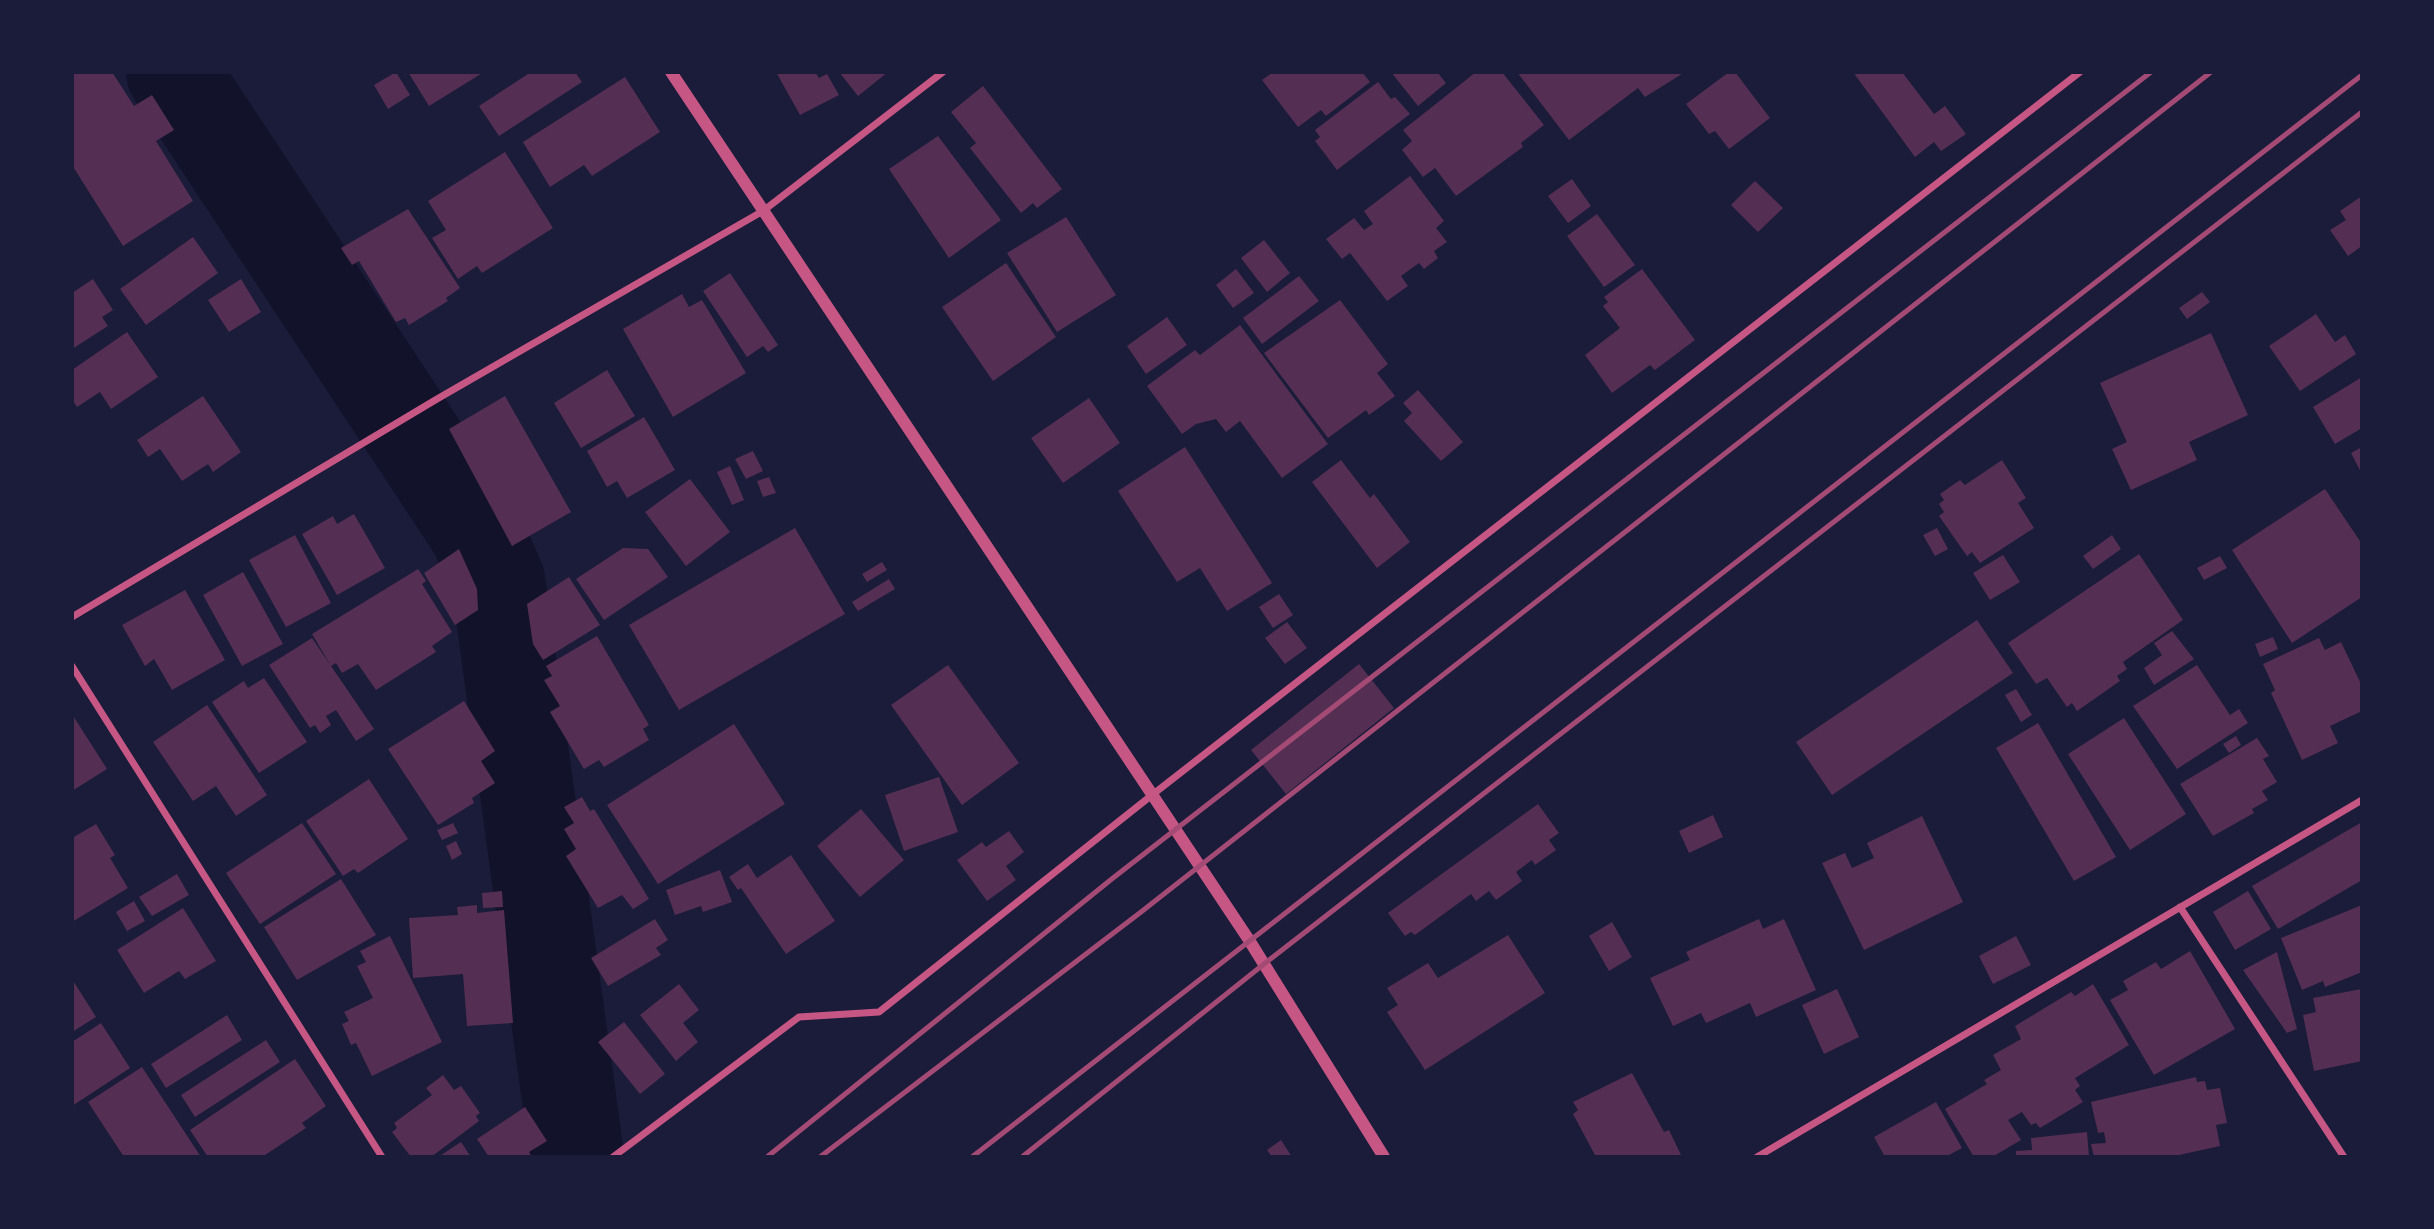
<!DOCTYPE html>
<html>
<head>
<meta charset="utf-8">
<style>
	body { margin:0 }
	#map { position:relative; width:2434px; height:1229px; overflow:hidden; background:#1b1b3a; font-family:"Alegreya Sans",sans-serif }
	canvas { display:block }
	.frame { position:absolute; inset:0; border:74px solid #1b1b3a; pointer-events:none }
</style>
</head>
<body>
<div id="map">
<canvas width="2434" height="1229"></canvas>
<div class="frame"></div>
</div>
<script>
const ctx = document.querySelector('canvas').getContext('2d');
ctx.lineJoin = 'round';
function trace(path, color, width, dash) { ctx.strokeStyle = color; ctx.lineWidth = width; ctx.lineCap = dash ? 'butt' : 'round'; ctx.setLineDash(dash || []); ctx.stroke(path); }
function fill(path, color) { ctx.fillStyle = color; ctx.fill(path, 'evenodd'); }
const river = new Path2D(`
	M173,72L476,531L498,580L577,1157`);
const building = new Path2D(`
	M72,72H112L134,106L152,95L174,130L156,141L193,201L123,246L72,165Z
	M396,72L410,95L388,109L374,85Z
	M408,72H484L429,106Z
	M531,72H575L582,82L499,136L479,106Z
	M776,72H815L819,78L827,74L839,95L800,115Z
	M839,72H888L858,96Z
	M1273,72H1362L1370,82L1326,116L1321,110L1298,127L1262,80Z
	M1391,72H1437L1446,83L1418,106Z
	M1476,72H1502L1544,125L1521,143L1523,147L1456,196L1435,168L1423,177L1402,150L1412,141L1403,130Z
	M1517,72H1685L1645,97L1638,88L1569,140Z
	M1729,72H1735L1770,118L1729,149L1715,131L1709,134L1686,104Z
	M1853,72H1902L1934,114L1945,106L1966,134L1941,151L1934,142L1915,157Z
	M625,77L660,132L592,176L584,165L550,187L523,142Z
	M1378,82L1391,99L1395,97L1410,114L1337,170L1315,141L1320,137L1315,130Z
	M983,86L1062,189L1037,208L1033,203L1021,213L970,148L976,143L951,112Z
	M938,136L1001,220L949,258L889,169Z
	M505,152L553,228L482,273L477,266L458,279L432,238L446,230L428,201Z
	M1410,176L1444,221L1436,228L1447,242L1434,251L1438,258L1424,269L1419,263L1401,276L1408,286L1387,301L1350,253L1342,259L1326,239L1354,218L1364,230L1373,224L1364,211Z
	M1572,179L1591,206L1568,223L1548,196Z
	M1755,181L1783,208L1758,232L1731,205Z
	M2362,196V246L2348,256L2330,230L2346,220L2340,211Z
	M408,209L460,288L446,298L448,301L409,325L405,318L396,322L359,261L352,265L341,248Z
	M1597,214L1635,265L1604,287L1567,236Z
	M1066,217L1116,295L1057,332L1007,253Z
	M193,237L218,273L146,325L120,289Z
	M1264,240L1290,273L1267,292L1241,258Z
	M1006,263L1056,337L993,381L942,307Z
	M1236,269L1254,293L1233,308L1216,285Z
	M1642,269L1695,340L1655,370L1650,365L1612,393L1585,355L1620,328L1603,306L1608,302L1604,297Z
	M730,273L778,345L768,352L763,346L747,357L703,291Z
	M1299,276L1319,301L1262,344L1243,318Z
	M93,279L113,310L102,317L108,326L72,349V293Z
	M241,279L261,312L229,332L208,300Z
	M2202,292L2210,302L2187,319L2179,308Z
	M682,294L689,307L702,300L746,373L673,417L623,329Z
	M1340,300L1388,364L1377,373L1395,396L1369,415L1366,410L1328,438L1264,353Z
	M2316,314L2335,342L2345,335L2356,354L2300,391L2269,346Z
	M1167,317L1187,345L1146,374L1127,346Z
	M1240,325L1328,444L1282,478L1240,421L1226,432L1216,419L1196,424L1182,434L1147,386L1195,350L1200,355Z
	M127,332L158,377L111,409L100,392L77,407L72,399V370Z
	M2211,333L2248,415L2189,442L2197,460L2131,490L2112,449L2127,442L2100,383Z
	M607,370L635,416L581,448L554,403Z
	M2362,377V428L2335,444L2313,407Z
	M1418,390L1463,442L1441,461L1404,421L1412,413L1403,403Z
	M203,396L241,452L213,472L208,464L182,481L160,449L148,457L137,440Z
	M505,396L571,512L512,546L449,429Z
	M1089,398L1120,443L1063,483L1031,438Z
	M644,417L675,470L627,498L617,481L607,487L587,451Z
	M1185,447L1272,583L1227,611L1200,568L1177,582L1118,491Z
	M2362,447V474L2351,453Z
	M753,451L763,471L746,479L735,459Z
	M1341,460L1370,498L1374,494L1410,542L1377,568L1312,482Z
	M2002,460L2026,498L2018,503L2034,528L1980,563L1972,552L1967,556L1939,516L1944,512L1939,504L1944,500L1940,494L1960,480L1965,485Z
	M730,466L744,500L732,505L717,472Z
	M769,477L776,493L763,497L757,481Z
	M690,479L730,532L686,566L645,512Z
	M2325,489L2362,544V597L2292,643L2232,550Z
	M354,514L385,568L337,595L302,534L333,516L337,524Z
	M795,528L845,614L679,710L629,625Z
	M1937,528L1948,549L1935,556L1923,535Z
	M295,535L331,603L286,627L249,560Z
	M2112,535L2121,549L2093,569L2083,556Z
	M623,548L648,549L668,577L604,620L576,579Z
	M459,549L477,589L478,610L455,625L424,573Z
	M2139,554L2183,620L2123,662L2127,669L2117,676L2120,681L2077,711L2072,703L2067,707L2047,678L2036,684L2008,643Z
	M2003,555L2020,582L1990,600L1973,573Z
	M2220,556L2227,568L2204,580L2197,568Z
	M882,562L887,570L867,582L862,574Z
	M418,569L426,581L422,584L452,632L432,646L436,652L376,690L358,664L342,673L336,663L331,666L312,634Z
	M243,572L283,644L242,666L203,595Z
	M569,577L600,625L543,660L533,644L527,604Z
	M889,579L895,589L858,611L852,602Z
	M185,590L225,660L172,690L154,659L145,666L122,625Z
	M1279,594L1293,615L1273,628L1259,607Z
	M1977,620L2013,673L1832,795L1796,742Z
	M1287,622L1307,648L1285,664L1265,638Z
	M2172,631L2194,659L2154,685L2144,668L2162,655L2154,643Z
	M597,636L649,725L643,729L649,740L604,767L599,760L584,769L550,712L560,706L544,680L552,676L546,666Z
	M2273,637L2278,649L2260,657L2255,644Z
	M312,638L374,729L356,741L336,710L326,716L331,725L320,733L315,725L310,728L269,665Z
	M2319,638L2325,650L2341,642L2362,686V711L2330,726L2338,743L2302,760L2271,693L2275,690L2263,664Z
	M1359,664L1394,708L1286,794L1251,750Z
	M948,665L1019,763L962,805L891,705Z
	M2197,665L2230,715L2239,709L2248,723L2177,769L2133,706Z
	M264,678L307,742L259,773L212,702L244,681L248,688Z
	M2016,689L2032,715L2021,722L2005,695Z
	M464,701L495,751L481,761L495,783L472,798L474,803L438,825L388,749Z
	M207,705L267,795L236,816L216,786L193,801L153,742Z
	M72,714L107,769L72,791Z
	M2124,718L2186,814L2130,850L2068,754Z
	M2038,723L2116,857L2074,881L1996,748Z
	M734,724L785,804L658,884L607,805Z
	M2236,736L2241,745L2229,753L2223,744Z
	M2257,738L2269,756L2263,759L2277,782L2262,791L2268,800L2252,809L2254,813L2213,836L2180,784Z
	M939,777L958,832L904,851L885,795Z
	M369,779L408,839L358,873L354,869L343,876L306,821Z
	M582,797L590,811L594,809L649,899L633,909L622,895L598,908L566,856L576,849L564,829L574,823L564,807Z
	M1538,804L1559,833L1549,840L1556,850L1535,865L1532,860L1516,872L1522,881L1496,900L1489,891L1476,901L1471,894L1415,935L1411,932L1405,936L1388,913Z
	M861,809L904,860L860,897L817,846Z
	M1713,815L1723,837L1689,853L1679,831Z
	M1922,816L1963,902L1864,950L1822,863L1845,853L1852,868L1874,858L1867,843Z
	M2362,822V880L2278,929L2252,886Z
	M302,823L336,874L260,924L226,873Z
	M453,823L458,833L442,840L437,830Z
	M96,824L115,855L110,858L128,888L72,922V838Z
	M1009,831L1024,852L1006,866L1016,880L987,901L957,860L982,842L986,847Z
	M456,841L462,854L452,860L446,846Z
	M791,855L835,921L786,954L741,888L738,890L729,877L748,864L757,878Z
	M720,870L732,902L703,912L701,906L675,915L666,890Z
	M177,874L189,895L152,916L139,897Z
	M341,879L376,935L297,980L264,927Z
	M502,891L503,907L483,908L482,893Z
	M2248,891L2271,929L2235,950L2213,912Z
	M134,901L145,921L127,931L116,912Z
	M477,905V913L504,910L513,1023L467,1026L463,974L413,978L409,918L458,915L457,907Z
	M2362,905V972L2325,987L2323,981L2302,990L2281,938Z
	M183,908L216,961L185,979L179,971L144,993L117,950Z
	M655,919L668,940L656,948L661,955L608,986L591,958Z
	M1759,919L1763,929L1784,919L1816,990L1756,1017L1750,1003L1706,1023L1701,1013L1673,1026L1650,978L1690,960L1686,952Z
	M1612,922L1632,957L1609,971L1589,936Z
	M1508,935L1545,993L1425,1070L1387,1012L1398,1005L1387,988L1428,963L1438,978Z
	M390,936L442,1042L372,1076L356,1043L351,1045L342,1024L349,1021L344,1012L373,998L357,966L366,962L360,951Z
	M2016,936L2031,965L1993,984L1979,956Z
	M2190,951L2235,1029L2154,1075L2110,1000L2128,990L2123,981L2156,962L2161,969Z
	M2277,952L2297,1029L2287,1033L2243,970Z
	M72,979L96,1017L72,1032Z
	M679,984L699,1010L683,1023L698,1042L676,1061L640,1015Z
	M2093,984L2129,1045L2075,1078L2080,1086L2075,1090L2083,1102L2040,1128L2036,1123L2031,1125L2022,1112L2008,1120L2021,1140L1992,1157H1974L1945,1109L1987,1084L1984,1080L2001,1070L1993,1055L2021,1039L2015,1026L2071,992L2075,996Z
	M1837,989L1859,1037L1824,1054L1802,1005Z
	M2362,989V1061L2314,1071L2303,1015L2316,1012L2313,998Z
	M227,1015L242,1040L166,1088L151,1064Z
	M624,1022L665,1074L640,1094L598,1042Z
	M101,1023L130,1068L72,1106V1042Z
	M266,1040L280,1062L195,1117L181,1095Z
	M295,1059L326,1106L302,1123L306,1128L262,1157H208L190,1130Z
	M142,1067L201,1157H124L88,1102Z
	M1632,1073L1664,1132L1669,1130L1682,1157H1596L1573,1114L1578,1110L1573,1102Z
	M443,1075L454,1090L461,1086L480,1113L476,1116L479,1121L431,1157H411L392,1132L397,1128L394,1123L432,1095L426,1088Z
	M2196,1077L2197,1082L2205,1081L2207,1090L2220,1088L2227,1123L2216,1125L2220,1146L2170,1157H2094L2091,1144L2106,1143L2104,1132L2098,1133L2091,1102Z
	M1936,1102L1962,1148L1945,1157H1885L1874,1137Z
	M525,1107L547,1141L529,1152L532,1157H489L477,1139Z
	M2087,1132L2089,1157H2016V1151L2032,1150L2031,1138Z
	M1281,1140L1292,1157H1272L1267,1150Z
	M461,1142L471,1157H438Z`);
const minor = new Path2D(`
	M72,617L437,399L763,211L943,72
	M72,666L382,1157
	M2180,907L2344,1157
	M613,1157L799,1017L879,1012L1152,795L2080,72
	M1757,1157L2362,800`);
const tertiary = new Path2D(`
	M671,72L1249,940L1384,1157`);
const rail = new Path2D(`
	M767,1157L1113,878L2151,72
	M820,1157L1141,912L2211,72
	M972,1157L2362,75
	M1022,1157L1264,964L2362,112`);
trace(river, '#12122b', 94);
fill(building, '#542f53');
trace(minor, '#c65784', 7);
trace(tertiary, '#c65784', 12);
trace(rail, '#a44b75', 5);
</script>
</body>
</html>
